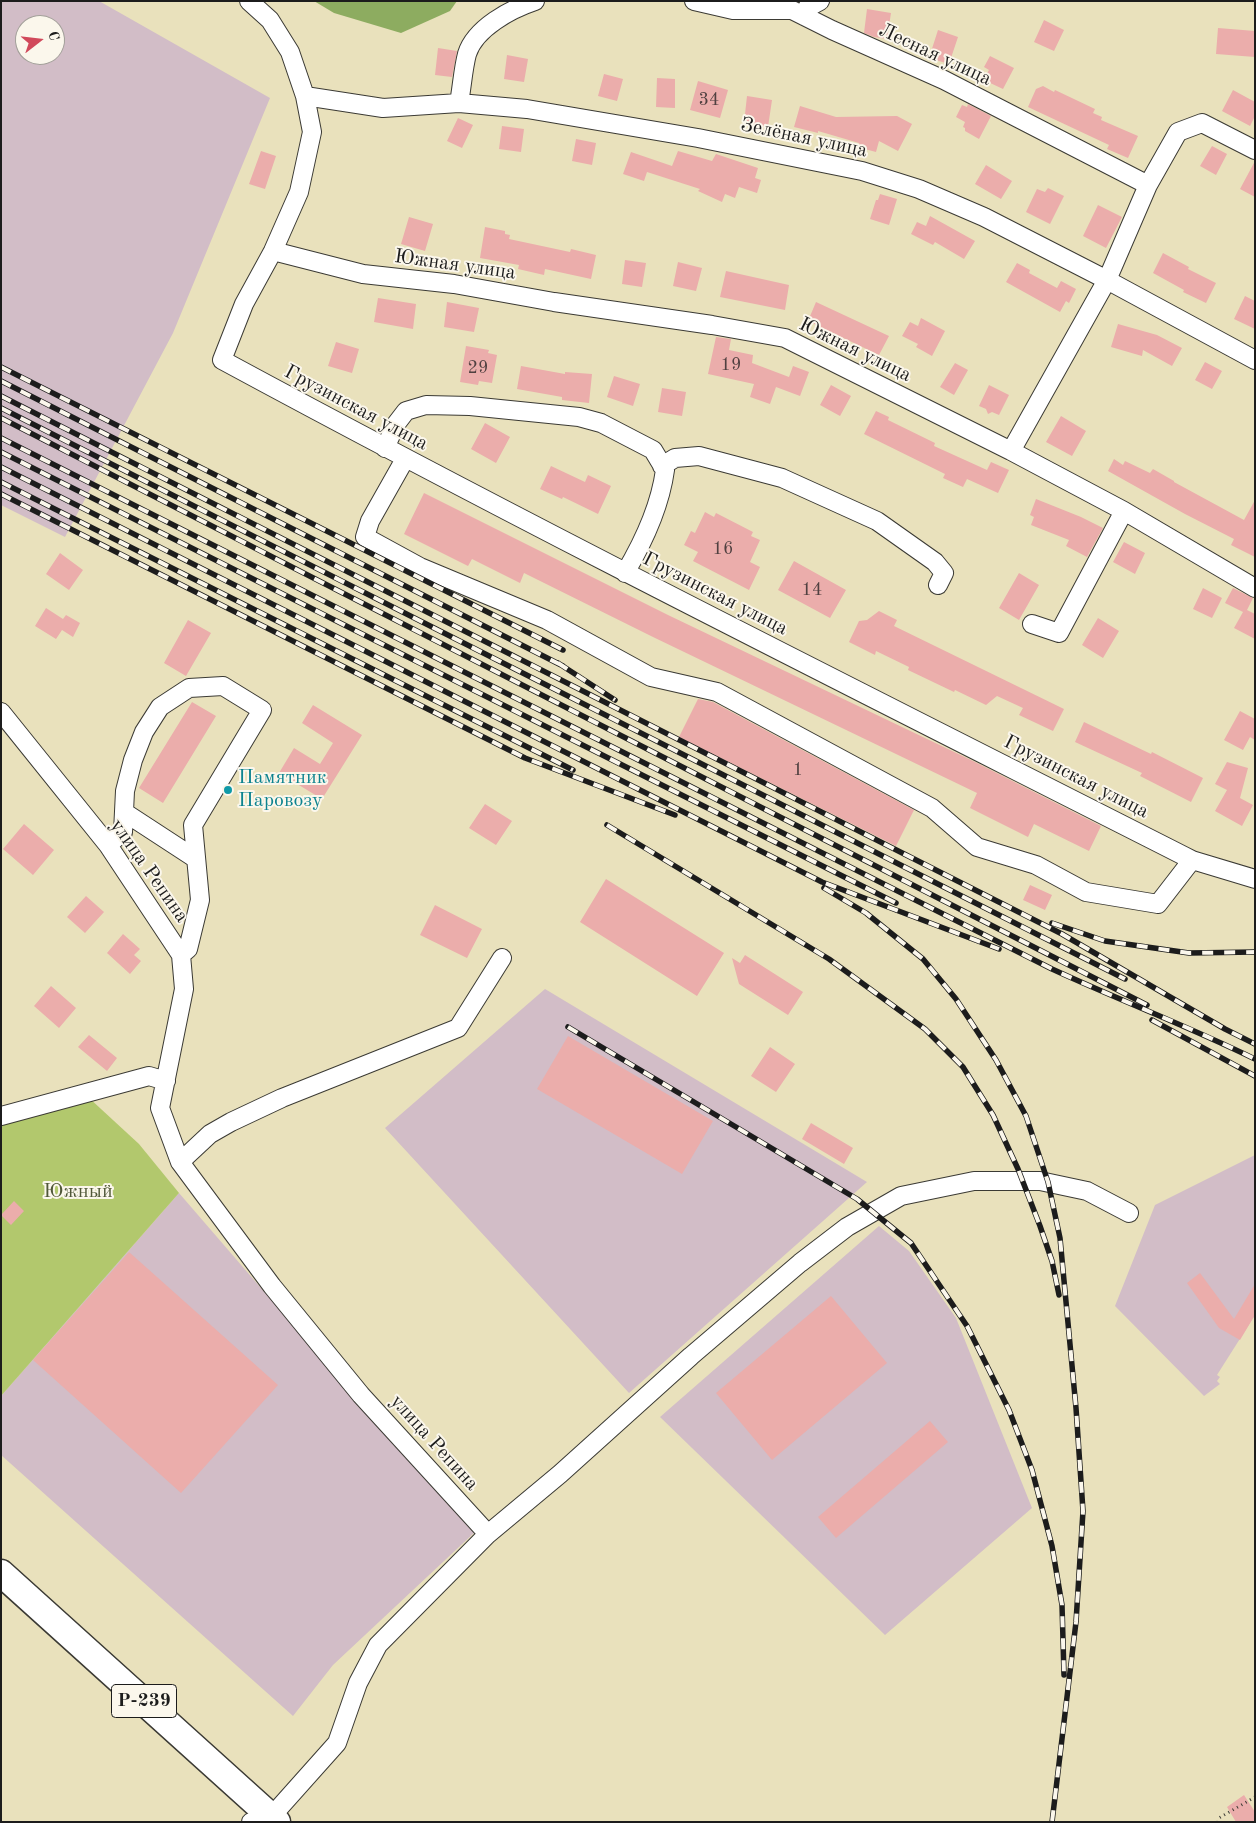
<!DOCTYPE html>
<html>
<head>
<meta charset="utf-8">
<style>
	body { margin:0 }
	#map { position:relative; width:1256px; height:1823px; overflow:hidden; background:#e9e1bc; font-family:"Old Standard TT",serif }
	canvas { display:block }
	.frame { position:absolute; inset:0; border:2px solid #1c1c1c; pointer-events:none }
	.north { position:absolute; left:15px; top:15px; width:50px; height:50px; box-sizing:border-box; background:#fbf7ec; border:1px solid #a29f99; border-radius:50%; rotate:74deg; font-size:14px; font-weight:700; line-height:20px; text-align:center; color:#1c1c1c }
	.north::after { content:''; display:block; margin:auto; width:18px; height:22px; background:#d1495b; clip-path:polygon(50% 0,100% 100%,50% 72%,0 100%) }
</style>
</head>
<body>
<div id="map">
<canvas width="1256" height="1823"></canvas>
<div class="frame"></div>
<div class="north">С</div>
</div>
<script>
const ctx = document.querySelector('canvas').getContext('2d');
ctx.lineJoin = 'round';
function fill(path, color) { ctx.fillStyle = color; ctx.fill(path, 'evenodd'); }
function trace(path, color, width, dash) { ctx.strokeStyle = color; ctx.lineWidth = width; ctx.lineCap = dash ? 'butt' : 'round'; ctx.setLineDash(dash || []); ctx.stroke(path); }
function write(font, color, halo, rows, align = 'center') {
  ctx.font = font + ' "Old Standard TT",serif'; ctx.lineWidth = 4; ctx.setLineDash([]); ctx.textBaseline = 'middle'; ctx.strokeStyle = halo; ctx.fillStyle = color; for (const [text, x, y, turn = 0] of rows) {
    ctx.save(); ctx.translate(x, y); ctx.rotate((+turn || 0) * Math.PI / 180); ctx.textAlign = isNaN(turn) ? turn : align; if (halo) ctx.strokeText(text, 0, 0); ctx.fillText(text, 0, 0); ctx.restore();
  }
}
const industrial = new Path2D(`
	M1,1H99L270,98L173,333L65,537L1,505ZM25,25H55V55H25Z
	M545,989L867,1182L629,1393L385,1128Z
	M1255,1155V1315L1217,1375L1220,1377L1217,1381L1220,1384L1204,1396L1115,1306L1155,1205Z
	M179,1193L349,1390L475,1532L333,1665L293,1716L1,1455V1396Z
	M879,1226L909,1251L956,1318L1032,1508L885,1635L660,1417Z`);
const green = new Path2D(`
	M88,1097L139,1144L179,1193L1,1396V1118Z`);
const forest = new Path2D(`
	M314,1H457L450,11L401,33L334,13Z`);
const building = new Path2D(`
	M867,9L891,13L887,39L874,37L864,33Z
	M1044,20L1064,30L1054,51L1034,42Z
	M1218,28L1255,31V57L1216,54Z
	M938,30L958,37L949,64L929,58Z
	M438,48L457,51L452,77L435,75Z
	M507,55L528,59L524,82L504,79Z
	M990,56L1014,68L1003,89L988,82L991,77L986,75L989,70L984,67Z
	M604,74L623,79L617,101L598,96Z
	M657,78L675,79V108L656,107Z
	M698,81L728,90L720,118L690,110Z
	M1043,86L1054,92L1055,90L1095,109L1093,113L1102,117L1101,120L1138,136L1128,158L1107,149L1109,145L1028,107L1036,89Z
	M1233,90L1255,102V116L1250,126L1222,111Z
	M747,96L772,100L768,127L744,123Z
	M968,104L991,116L979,139L965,131V128L963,127L965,122L956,117L962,105L967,107Z
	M800,106L836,117L897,116L912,124L898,151L879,141L876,152L861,148L859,143L818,131V133L794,127Z
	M458,118L473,125L462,148L447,141Z
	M502,126L524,129L521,152L499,149Z
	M576,139L596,143L592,165L572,161Z
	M1212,146L1227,154L1216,175L1200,166Z
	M261,151L276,156L265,189L249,184Z
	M678,151L712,161L716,154L758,168L755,178L761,180L757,193L739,187L735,198L725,194L722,202L698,191L700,189L647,172L644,181L623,174L631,152L672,166Z
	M1255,161V197L1240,189Z
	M986,165L1012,181L1001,199L975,184Z
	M1048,188L1064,196L1050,224L1026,212L1037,189L1045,192Z
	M880,194L897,199L889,225L870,219L876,200H878Z
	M1098,205L1122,217L1106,248L1083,236Z
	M930,216L975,241L964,259L935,242L933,245L911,234L917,222L926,226Z
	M409,217L433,224L425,251L401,244Z
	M485,227L505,231V234L510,235L509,239L570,252L571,249L596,255L591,279L545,269L544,275L518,269L519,265L480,258Z
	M1163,253L1189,267L1188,269L1216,283L1206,303L1183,292L1184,290L1153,273Z
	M625,260L646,263L642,287L622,284Z
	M678,262L702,268L696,291L673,286Z
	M1017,263L1030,270L1029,273L1057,288L1061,281L1076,289L1069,303L1066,301L1060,312L1006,282Z
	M726,271L789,285L785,310L720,297Z
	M1245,296L1255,301V329L1234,319Z
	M378,298L416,304L413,329L374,322Z
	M447,302L479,308L474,332L444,327Z
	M816,302L889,336L879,355L808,321Z
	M921,318L945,331L932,356L916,347L918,344L902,336L910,322L918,326Z
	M1118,324L1157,335L1182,348L1172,366L1143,350L1142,356L1111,347Z
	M716,337L731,339L729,350L753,355L752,363L789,377L793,366L809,372L800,396L776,387L770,404L750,397L754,384L708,374Z
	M336,342L359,349L352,373L328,366Z
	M466,346L489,350L488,353L497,355L492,383L479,381L478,385L460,382Z
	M1205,362L1222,371L1212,389L1195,380Z
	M955,363L968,370L954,395L940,387Z
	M521,366L565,374V372L592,374L589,403L562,400V397L517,389Z
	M614,376L640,384L633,406L607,397Z
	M831,385L851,396L840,416L820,405Z
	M989,385L1009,395L999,415L992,412L988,414L986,409L979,406Z
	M662,388L686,392L682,416L658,412Z
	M876,411L889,417L888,420L935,443L934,446L987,470L991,462L1009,470L998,493L967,479L963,487L943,478L945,474L864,434Z
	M1061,416L1086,431L1072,456L1046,442Z
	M485,423L510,437L496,463L471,449Z
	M1114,459L1123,465L1125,461L1150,473L1153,469L1174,481V482L1244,520L1255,500V557L1231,545L1234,539L1185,514L1108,471Z
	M551,466L585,482L588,475L611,486L598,514L563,497L562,499L540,489Z
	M424,493L668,615L973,761L1101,826L1089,851L1034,824L1028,837L970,808L977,793L653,637L524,573L520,583L472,559L468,566L404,534Z
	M1036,499L1081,517L1103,528L1087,557L1066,546L1069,540L1031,525L1034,517L1030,515Z
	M705,512L714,517L716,513L753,532L751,536L760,540L750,562L760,567L749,590L693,561L698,552L684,545L691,531L695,533Z
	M1124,542L1145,553L1135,574L1113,562Z
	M60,553L83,570L69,590L46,574Z
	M794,561L846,590L830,618L778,590Z
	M1019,573L1039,585L1019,620L999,608Z
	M1203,588L1222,598L1212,618L1193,609Z
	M1233,588L1253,598L1247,610L1255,614V639L1234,628L1243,612L1225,603Z
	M46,608L63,619L66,615L80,623L73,637L62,630L56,639L35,626Z
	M879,611L897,620L894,626L1064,709L1053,731L1019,715L1023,708L997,696L986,705L955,690L954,692L908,670L909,667L876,651L875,655L849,642L859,621L867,620Z
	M1098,618L1119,631L1103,658L1082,645Z
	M188,620L211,633L186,676L164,663Z
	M698,699L713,702L914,810L896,846L679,737Z
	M192,702L216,716L163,803L139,788Z
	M313,705L362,735L322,799L279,773L294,748L320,764L333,743L302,723Z
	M1240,711L1255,719V740L1250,737L1243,750L1224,740Z
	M1084,722L1151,754L1152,752L1203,778L1191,802L1140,776L1142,773L1075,742Z
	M1227,762L1248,768L1240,798L1253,805L1242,826L1215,811L1227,790L1215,784Z
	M485,804L512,821L496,845L469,828Z
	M24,824L54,850L33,875L3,849Z
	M606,879L724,953L697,996L580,922Z
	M1030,885L1052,895L1045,910L1023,900Z
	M86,896L104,912L85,933L67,917Z
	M435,905L482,929L467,958L420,935Z
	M123,934L140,949L134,955L141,961L130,974L107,953Z
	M745,955L803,992L788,1015L739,984L732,958L740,963Z
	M51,986L76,1008L59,1028L34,1006Z
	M89,1035L117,1058L107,1071L78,1047Z
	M568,1036L713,1121L682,1174L537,1089Z
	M770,1047L795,1064L776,1092L751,1076Z
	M811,1123L853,1148L844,1164L802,1139Z
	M14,1201L24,1211L11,1225L1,1215Z
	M129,1252L278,1385L181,1493L33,1360Z
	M1200,1273L1234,1319L1255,1284V1315L1240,1340L1219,1328L1187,1283Z
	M831,1296L887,1363L772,1460L716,1393Z
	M930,1421L948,1442L836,1538L818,1517Z
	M1244,1795L1255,1812V1822H1236L1227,1807Z`);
const path = new Path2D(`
	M1218,1822L1219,1818L1255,1797`);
const minor = new Path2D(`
	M249,1L270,20L290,52L305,96L312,132L299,192L273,251L244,304L222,360C542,533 867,695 1192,860L1255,879
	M694,1L733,10H792L832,30L944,80L1148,185
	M804,16L807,8L820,1
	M305,96L383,108L459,103L527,109L698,138L862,171L919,189L984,217L1107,280L1255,360
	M459,103C462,87 463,69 467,54C475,28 511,9 535,1
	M273,251L363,274L454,284L554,302L712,325L785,338L1011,451L1124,511L1255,588
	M385,448L396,424L406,411L426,405L470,406L579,417L601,423L653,450L665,470C660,507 644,541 625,573
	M1011,451L1107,280L1148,185L1178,132L1202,123L1255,150
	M405,459L370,521L365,537L420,567L547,620L651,677L717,692L932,808L977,847L1036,865L1086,892L1158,904L1192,860
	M662,466L675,458L699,456L782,478L877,521L935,562L944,573L938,585
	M1032,624L1059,633L1124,511
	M1,712L108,845L181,955L184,989L160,1108L180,1162L272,1286L361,1395L488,1534L378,1645L358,1683L337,1743L271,1817L251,1822
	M124,812L196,859
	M108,845L123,832L125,791L133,760L144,732L160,707L189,688L223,686L262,710L193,825L200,900L188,949L181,955
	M1,1116L149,1076L166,1081
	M180,1162L210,1134L231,1122L282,1098L458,1028L502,958
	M488,1534L560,1474L691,1356L800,1263L847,1227L901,1196L974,1181H1040L1087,1191L1129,1213`);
const highway = new Path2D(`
	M1,1573L277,1822`);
const rail = new Path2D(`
	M1,367L563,650
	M1,381L563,666
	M1,396L1062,934L1225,1029L1255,1044
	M1,408L1125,979
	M1,418L1147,1005
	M1,438L1052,969C1119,1000 1188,1026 1255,1059
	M1,452L896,903
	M1,467L822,882L999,949
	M1,482L573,770
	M1,494L525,758L675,815
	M558,663L615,700
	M607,825L829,959L925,1029L963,1067L993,1115L1018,1169L1040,1226L1052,1261L1059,1295
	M824,888L866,913L923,959L956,999L996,1060L1026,1116L1048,1182L1060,1238L1076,1408L1083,1511L1076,1622L1052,1822
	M1052,923L1105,941L1189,953L1255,952
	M1152,1020L1255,1076
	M568,1027L857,1199L911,1243L967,1326L1009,1410L1032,1470L1052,1546L1062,1605L1064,1675`);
const markers = [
	[228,790,5,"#0f9aa8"]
];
const numberNames = [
	["34",709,100],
	["19",731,365],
	["29",478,368],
	["16",723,549],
	["14",812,590],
	["1",798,770]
];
const shields = [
	[144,1701,65]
];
const shieldNames = [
	["Р-239",144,1701]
];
const streetNames = [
	["Лесная улица",935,55,25],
	["Зелёная улица",804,138,12],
	["Южная улица",455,265,8],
	["Южная улица",855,350,26],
	["Грузинская улица",356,408,28],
	["Грузинская улица",715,594,27],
	["Грузинская улица",1076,777,27],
	["улица Репина",149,871,55],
	["улица Репина",434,1443,48]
];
const cultureNames = [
	["Памятник",238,778],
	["Паровозу",238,801]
];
const parkNames = [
	["Южный",78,1192]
];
fill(industrial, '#d2bdc7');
fill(green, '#b2c86d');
fill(forest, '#8dac60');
fill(building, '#ebadab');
trace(minor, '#3b3a34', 20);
trace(highway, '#3b3a34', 29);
trace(path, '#3b3a34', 3, [1, 4]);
trace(minor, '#fff', 18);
trace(highway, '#fff', 26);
trace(rail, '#1c1c1c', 5.5);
trace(rail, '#fbf7ec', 4, [11]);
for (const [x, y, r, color] of markers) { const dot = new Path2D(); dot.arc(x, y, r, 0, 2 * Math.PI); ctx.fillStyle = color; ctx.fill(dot); trace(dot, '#fbf7ec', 2); }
write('18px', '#504040', null, numberNames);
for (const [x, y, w] of shields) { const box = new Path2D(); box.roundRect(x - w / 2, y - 16.5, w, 33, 4); ctx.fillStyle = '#fbf7ec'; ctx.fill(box); trace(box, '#1c1c1c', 1); }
write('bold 19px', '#1c1c1c', null, shieldNames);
write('20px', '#1c1c1c', '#fbf7ec', streetNames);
write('20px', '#0d838f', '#fbf7ec', cultureNames, 'left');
write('20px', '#505838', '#fbf7ec', parkNames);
</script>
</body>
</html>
